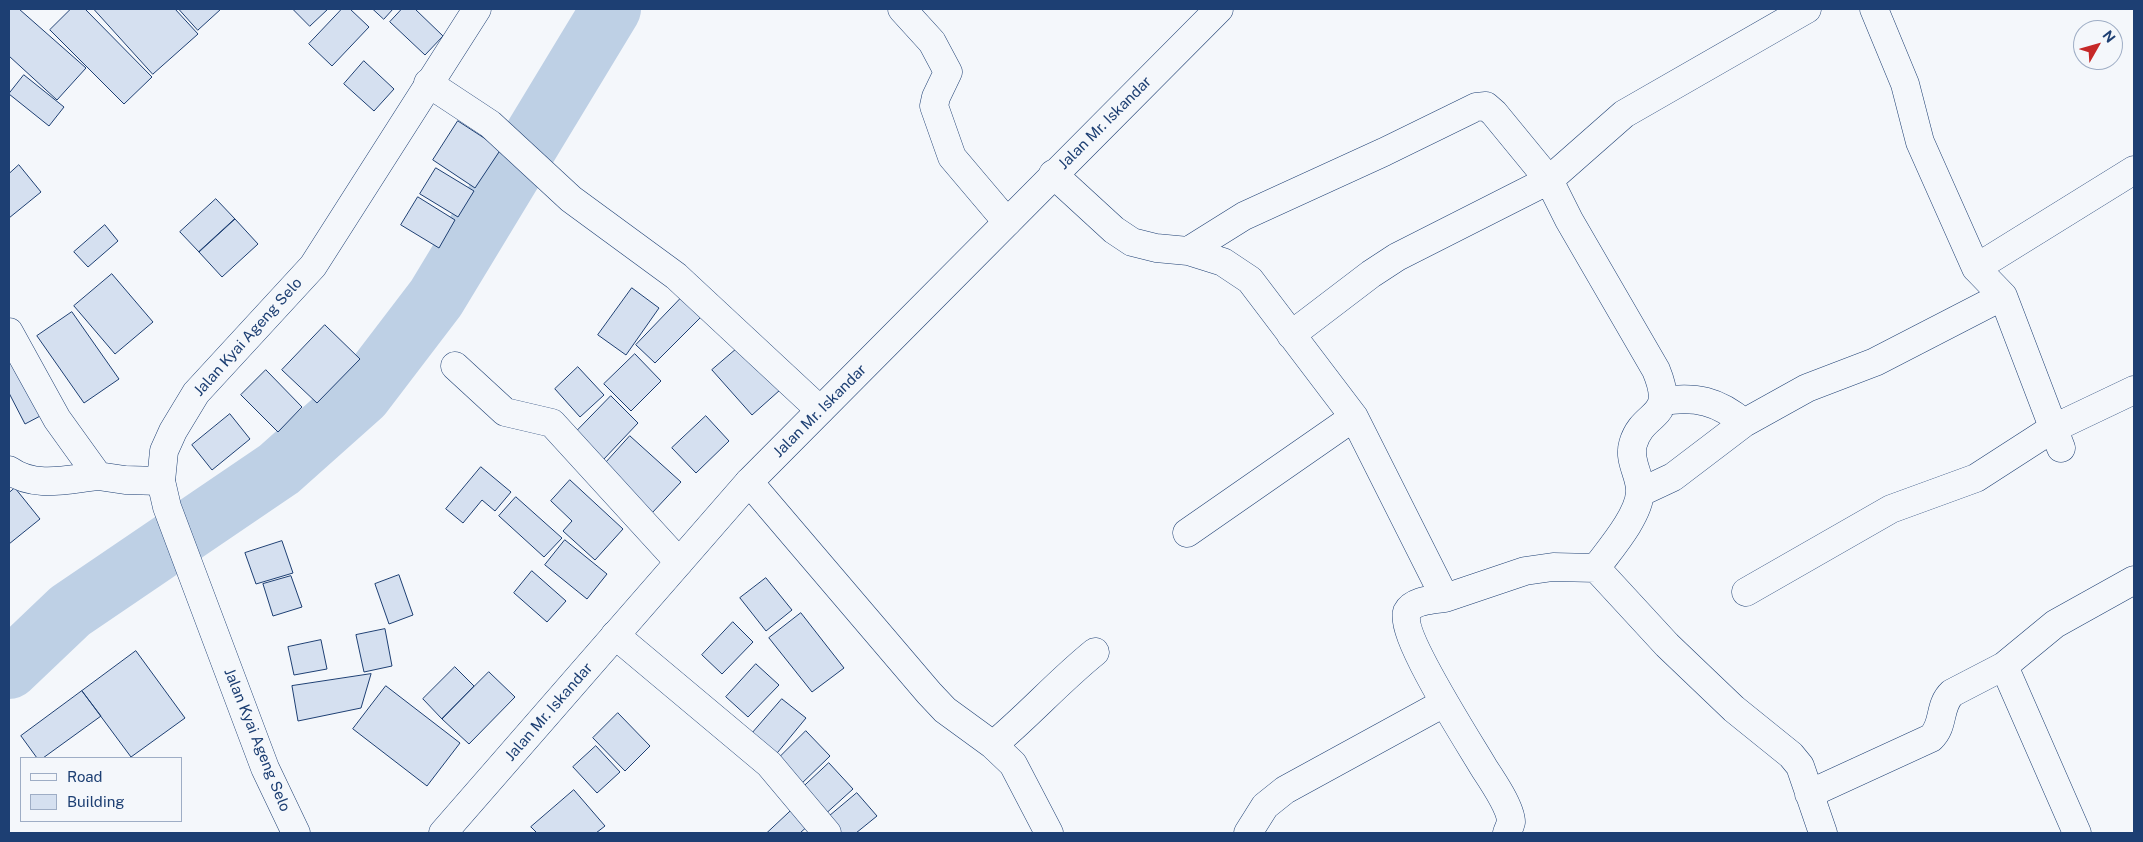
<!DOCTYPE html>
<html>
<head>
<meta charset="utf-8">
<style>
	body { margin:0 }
	#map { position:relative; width:2143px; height:842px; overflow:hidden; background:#f4f7fb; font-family:"Public Sans",sans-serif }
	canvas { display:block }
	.frame { position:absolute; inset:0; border:10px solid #1d3f73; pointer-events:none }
	.legend { position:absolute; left:20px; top:757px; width:162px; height:65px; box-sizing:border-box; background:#f4f7fb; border:1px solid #9eadc5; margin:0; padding:6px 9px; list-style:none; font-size:15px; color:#1d3f73 }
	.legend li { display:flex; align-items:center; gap:10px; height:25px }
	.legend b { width:25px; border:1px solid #9eadc5 }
	.north { position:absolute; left:2073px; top:20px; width:50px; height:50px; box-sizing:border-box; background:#f4f7fb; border:1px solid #9eadc5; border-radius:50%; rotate:52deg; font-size:14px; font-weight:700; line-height:20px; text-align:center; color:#1d3f73 }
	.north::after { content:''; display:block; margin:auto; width:18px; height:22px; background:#c62828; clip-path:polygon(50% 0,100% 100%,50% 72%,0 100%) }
</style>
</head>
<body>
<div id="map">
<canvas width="2143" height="842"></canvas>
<div class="frame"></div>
<ul class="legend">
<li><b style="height:6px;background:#f4f7fb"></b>Road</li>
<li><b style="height:14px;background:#d5e0f0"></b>Building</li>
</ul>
<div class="north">N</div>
</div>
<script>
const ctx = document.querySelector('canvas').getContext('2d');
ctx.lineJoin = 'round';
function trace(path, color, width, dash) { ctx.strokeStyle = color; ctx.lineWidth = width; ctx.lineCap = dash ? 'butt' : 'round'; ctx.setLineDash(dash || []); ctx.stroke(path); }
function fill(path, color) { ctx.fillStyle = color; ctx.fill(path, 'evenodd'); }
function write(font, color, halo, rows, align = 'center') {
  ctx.font = font + ' "Public Sans",sans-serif'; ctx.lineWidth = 4; ctx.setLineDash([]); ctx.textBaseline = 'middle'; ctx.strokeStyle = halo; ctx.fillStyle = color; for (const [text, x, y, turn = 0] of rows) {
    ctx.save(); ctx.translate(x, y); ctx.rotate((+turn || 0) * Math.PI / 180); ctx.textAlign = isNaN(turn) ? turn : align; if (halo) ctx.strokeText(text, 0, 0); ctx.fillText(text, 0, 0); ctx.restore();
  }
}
const river = new Path2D(`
	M9,669L70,611L279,469L362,395L436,298L611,9`);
const building = new Path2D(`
	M9,9H19L86,68L57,100L9,56Z
	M71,9H85L152,77L124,104L50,30Z
	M94,9H175L198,34L153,74Z
	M179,9H221L198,30Z
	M293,9H328L310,26Z
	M342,9H350L369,27L332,66L309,44Z
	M373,9H393L384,19Z
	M402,9H415L443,36L425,55L390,22Z
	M364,61L394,89L374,111L344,84Z
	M24,75L64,107L49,126L9,94Z
	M458,121L501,149L475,188L433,160Z
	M19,165L41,192L9,218V174Z
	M436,168L474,191L458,217L420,194Z
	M418,197L455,220L439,248L401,225Z
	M216,199L235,219L199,252L180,232Z
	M235,219L258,244L222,277L199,252Z
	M105,225L118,241L88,267L74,252Z
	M112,274L153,322L115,354L74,306Z
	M632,288L659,308L626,355L598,335Z
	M684,295L704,314L655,363L636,345Z
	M72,312L119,379L84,403L37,336Z
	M325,325L360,359L317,403L282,370Z
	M740,346L780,390L752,415L712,370Z
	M635,354L661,381L631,411L604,384Z
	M15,359L44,414L25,424L9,393V362Z
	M578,367L604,395L580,417L555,389Z
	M266,370L302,407L278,432L241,395Z
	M611,396L638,423L603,460L575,433Z
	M230,414L250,439L212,470L192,445Z
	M706,416L729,441L696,473L672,448Z
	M630,436L681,482L652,513L602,467Z
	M481,467L511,492L495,511L482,500L463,523L446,509Z
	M570,480L623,529L595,560L563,531L572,521L551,501Z
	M15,488L40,519L9,544V493Z
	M516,497L562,538L544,557L499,516Z
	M565,540L607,574L587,599L545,565Z
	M282,541L293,573L256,584L245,553Z
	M532,571L566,601L547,622L514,593Z
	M399,575L413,615L389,624L375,584Z
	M291,576L302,607L273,616L263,584Z
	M766,578L792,610L766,631L740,598Z
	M801,613L844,668L812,692L769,638Z
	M733,622L753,642L722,674L702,655Z
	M385,629L392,666L364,672L356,635Z
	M321,640L327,669L294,675L288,647Z
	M136,651L185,718L131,757L82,691Z
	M756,664L779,685L748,717L726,697Z
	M455,667L474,686L442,719L423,699Z
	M489,672L515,697L469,744L442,719Z
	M371,674L361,708L298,721L292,686Z
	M386,686L460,743L427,786L353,729Z
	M82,691L101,716L43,758H37L21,736Z
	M782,699L806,718L773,758L749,737Z
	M618,713L650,746L625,771L593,738Z
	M806,731L830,756L798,787L774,763Z
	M596,746L620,772L597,793L573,767Z
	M829,763L853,789L822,817L798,792Z
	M574,790L605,826L596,833H537L531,827Z
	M857,793L877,816L856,833H837L826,819Z
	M795,807L810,824L800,833H767Z`);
const minor = new Path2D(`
	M902,9L932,42L948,72L936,97L934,106L952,157L1007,222
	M1874,9L1905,84L1920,142L1976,268L2003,296L2061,448
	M428,83L490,124L571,199L676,276L820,410
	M1053,174L1114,230L1132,242L1156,248L1188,251L1223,262L1250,280L1354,417L1445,598C1433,600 1413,600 1407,612C1399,635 1470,744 1484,768C1492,780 1511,808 1511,822C1510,826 1508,830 1507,833
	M1188,251L1244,216L1384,152L1476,107L1486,106L1494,113L1549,180L1397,257L1371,274L1291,335
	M1976,268L2134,170
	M9,332L57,419L98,476L125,480L161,481
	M455,366L505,412L552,423L679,562
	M1663,401C1696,396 1718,401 1744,423
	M9,470C35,489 69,479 98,476
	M749,482L929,693L945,710L993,745L1013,764L1049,833
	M1641,492L1673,477L1744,423L1807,388L1875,362L2003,296
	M1187,533L1354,417
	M1596,568C1610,549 1639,516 1640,492C1641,476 1628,461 1633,444C1643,409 1677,421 1656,370L1569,220L1549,180L1624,114L1807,9
	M1746,592L1891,509L1976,478L2052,429L2134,390
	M1445,598L1525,571L1553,567L1596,568L1667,645L1734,709L1791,755L1800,766L1823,833
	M615,635L769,764L827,833
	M2004,666L2077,833
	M993,745C1028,716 1059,681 1095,652
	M1809,794L1931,738C1945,725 1938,706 1952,693L2004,666L2055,624L2134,580
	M1248,833L1265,806L1285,790L1444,703`);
const major = new Path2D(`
	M296,833L265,768L167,507L161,481L164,451L173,431L196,393L313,266L477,9
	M443,833L749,482L1219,9`);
const streetNames = [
	["Jalan Mr. Iskandar",1105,123,-45],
	["Jalan Kyai Ageng Selo",248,337,-48],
	["Jalan Mr. Iskandar",820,411,-45],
	["Jalan Mr. Iskandar",549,712,-49],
	["Jalan Kyai Ageng Selo",257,740,68]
];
trace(river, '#bed0e5', 60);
fill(building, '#d5e0f0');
trace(building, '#1d3f73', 1);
trace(minor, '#1d3f73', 29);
trace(major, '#1d3f73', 29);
trace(minor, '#f4f7fb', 28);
trace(major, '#f4f7fb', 28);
write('15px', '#1d3f73', '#f4f7fb', streetNames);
</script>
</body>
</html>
